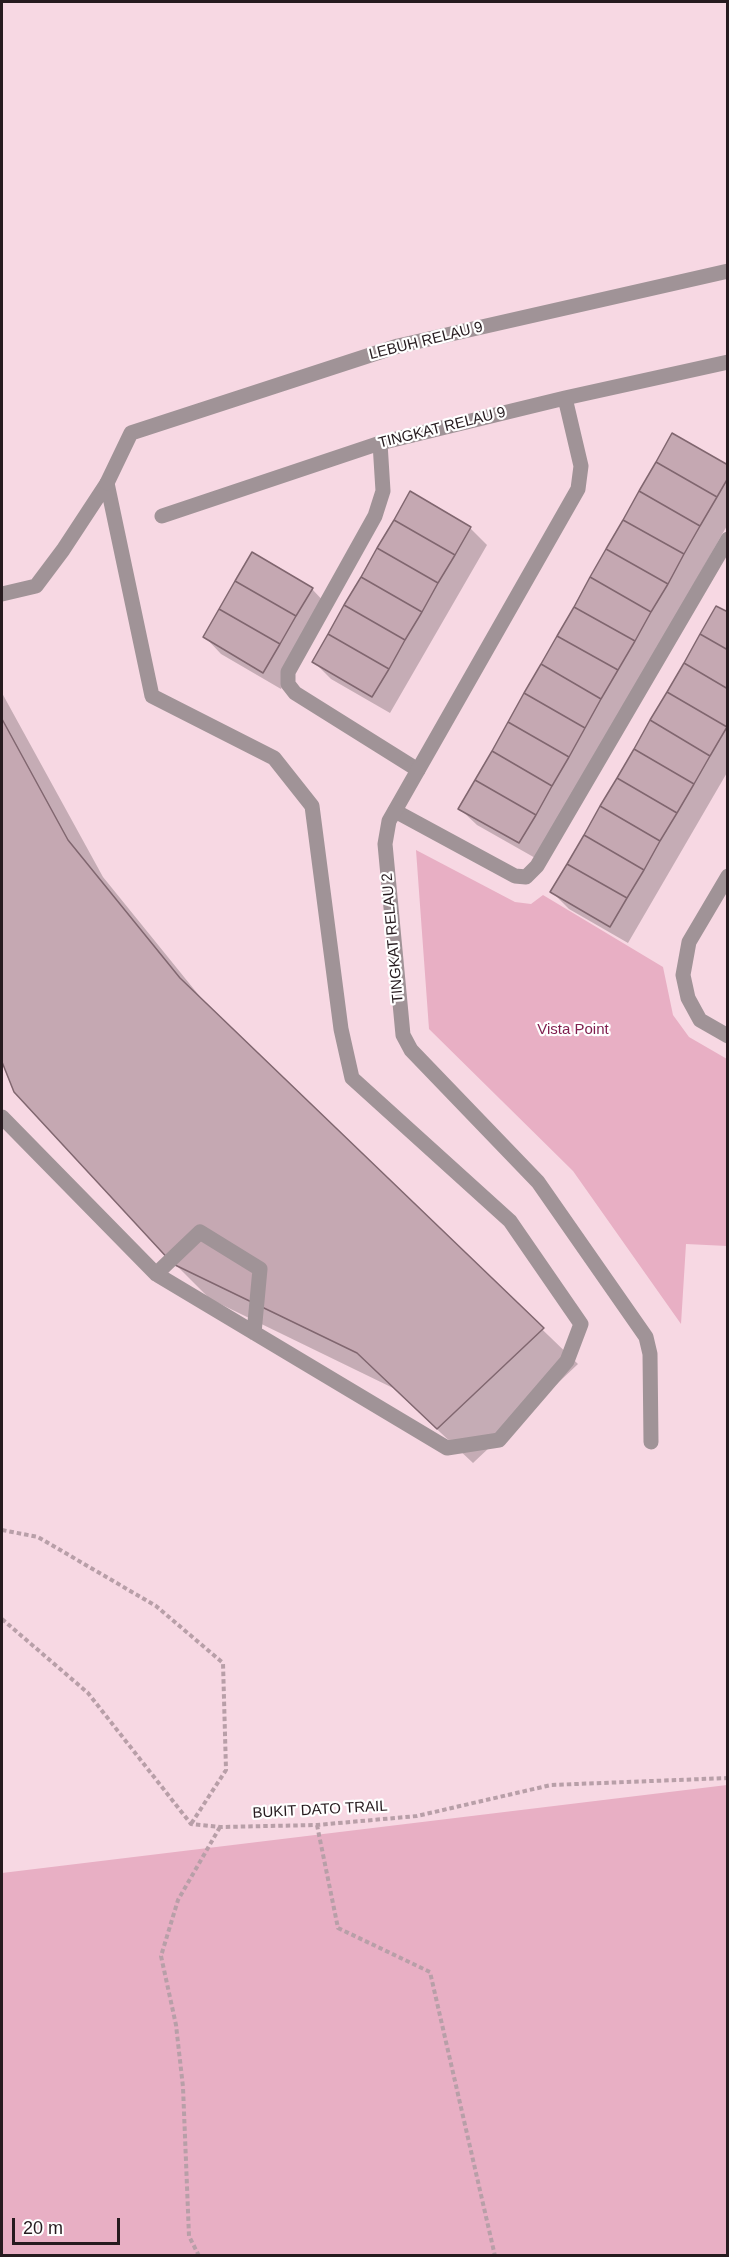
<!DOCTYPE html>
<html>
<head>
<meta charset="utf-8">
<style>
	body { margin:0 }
	#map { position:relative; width:729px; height:2257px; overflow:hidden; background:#f7d8e3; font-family:Arial,sans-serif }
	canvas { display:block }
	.frame { position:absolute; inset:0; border:3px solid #261b1f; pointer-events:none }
	.scale { position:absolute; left:12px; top:2218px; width:108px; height:27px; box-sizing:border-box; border:3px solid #261b1f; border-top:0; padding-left:8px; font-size:18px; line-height:21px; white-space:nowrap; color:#261b1f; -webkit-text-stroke:4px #fff; paint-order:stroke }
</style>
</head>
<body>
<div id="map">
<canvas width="729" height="2257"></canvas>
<div class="frame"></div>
<div class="scale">20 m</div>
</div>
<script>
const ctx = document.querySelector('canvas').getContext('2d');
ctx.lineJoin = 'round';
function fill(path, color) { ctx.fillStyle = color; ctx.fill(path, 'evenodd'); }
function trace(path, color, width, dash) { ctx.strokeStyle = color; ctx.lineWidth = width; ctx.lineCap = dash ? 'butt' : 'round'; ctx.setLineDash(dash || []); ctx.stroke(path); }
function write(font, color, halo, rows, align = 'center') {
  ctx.font = font + ' Arial,sans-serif'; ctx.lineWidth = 4.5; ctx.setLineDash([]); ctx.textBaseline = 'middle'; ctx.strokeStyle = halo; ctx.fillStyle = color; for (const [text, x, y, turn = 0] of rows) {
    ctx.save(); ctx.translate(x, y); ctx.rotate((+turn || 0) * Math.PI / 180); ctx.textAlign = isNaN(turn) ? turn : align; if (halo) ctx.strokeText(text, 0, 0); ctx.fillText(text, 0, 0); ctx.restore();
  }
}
const green = new Path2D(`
	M416,850L515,902L531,904L543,895L663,967L673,1015L689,1037L727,1059V1246L686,1244L681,1324L573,1171L429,1029Z
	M727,1785V2255H2V1873Z`);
const shadow = new Path2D(`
	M728,466V524L537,859L477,825L460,809Z
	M470,528L487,545L390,713L331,679L314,662Z
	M312,589L328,606L281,689L221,654L205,637Z
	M728,614V771L628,943L569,909L552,892Z
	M2,693L103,877L210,1009L578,1364L473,1463L393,1388L210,1299L174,1263L15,1091L2,1058Z`);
const building = new Path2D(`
	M672,433L728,465V478L717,497L656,462Z
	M656,462L717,497L700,526L639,491Z
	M410,491L471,527L455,555L394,520Z
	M639,491L700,526L684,554L623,520Z
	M394,520L455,555L438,583L377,548Z
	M623,520L684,554L668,584L606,549Z
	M377,548L438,583L422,612L361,577Z
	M606,549L668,584L651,612L590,577Z
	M252,552L313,588L296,616L235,581Z
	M361,577L422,612L405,640L344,605Z
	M590,577L651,612L635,641L574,607Z
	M235,581L296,616L280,644L219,609Z
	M344,605L405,640L389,669L328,634Z
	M716,606L728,612V650L700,634Z
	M574,607L635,641L618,670L557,636Z
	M219,609L280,644L263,673L203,637Z
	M328,634L389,669L372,697L312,662Z
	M700,634L728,650V689L684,663Z
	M557,636L618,670L601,699L541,664Z
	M684,663L728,689L727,727L667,692Z
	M541,664L601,699L585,728L524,693Z
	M667,692L727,727L710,756L650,720Z
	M524,693L585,728L569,757L508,722Z
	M2,719L68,840L180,978L544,1328L437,1429L357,1353L173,1264L14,1092L2,1062Z
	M650,720L710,756L694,784L634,749Z
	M508,722L569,757L552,786L492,751Z
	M634,749L694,784L677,813L617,778Z
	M492,751L552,786L536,815L475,780Z
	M617,778L677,813L660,841L600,806Z
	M475,780L536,815L519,843L458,809Z
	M600,806L660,841L644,870L584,835Z
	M584,835L644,870L627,898L567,864Z
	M567,864L627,898L610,927L550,892Z`);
const path = new Path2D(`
	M2,1530L38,1537L156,1606L223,1663L226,1770L191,1824
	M2,1619L88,1693L191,1824L220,1827L317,1825L417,1816L551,1785L728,1778
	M317,1825L338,1928L430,1972L495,2256
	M199,2256L189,2236L183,2087L176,2025L161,1956L178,1900L220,1827`);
const service = new Path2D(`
	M380,443L383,491L375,516L288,672V684L295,693L418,770
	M2,594L36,586L63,550L107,483
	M395,811L515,876L526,877L537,866L728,539
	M2,1117L156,1274L447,1448L499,1440L567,1361L581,1324L510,1221L352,1078L341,1029L312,806L274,758L152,696L107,483
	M156,1274L200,1232L260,1269L254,1333`);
const minor = new Path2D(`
	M565,398L581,466L578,489L389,821L385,844L403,1035L411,1050L538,1182L646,1337L650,1354L651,1442
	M107,483L131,433L398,346L728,271
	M162,516L380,443L565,398L728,362
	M728,876L689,942L683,975L688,998L700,1020L728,1036`);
const streetNames = [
	["LEBUH RELAU 9",426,341,-14],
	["TINGKAT RELAU 9",442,428,-14],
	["TINGKAT RELAU 2",393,938,-95],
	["BUKIT DATO TRAIL",320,1810,-3]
];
const parkNames = [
	["Vista Point",573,1030]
];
fill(green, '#e8afc4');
fill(shadow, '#0003');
fill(building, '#c5a8b2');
trace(building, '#80666f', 1.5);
trace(path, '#b89fa8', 4, [4.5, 3]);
trace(service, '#a09397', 15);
trace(minor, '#a09397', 15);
write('15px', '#261b1f', '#fff', streetNames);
write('15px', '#7f1d4d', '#fff', parkNames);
</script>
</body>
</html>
